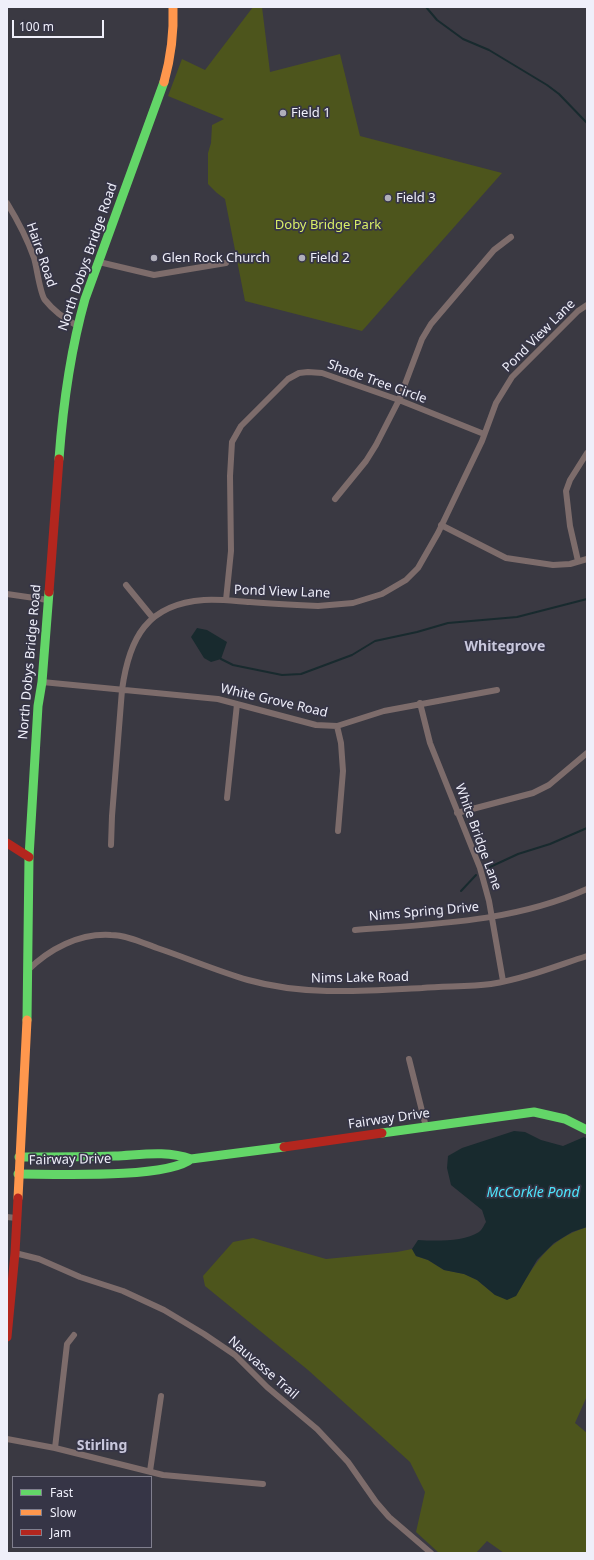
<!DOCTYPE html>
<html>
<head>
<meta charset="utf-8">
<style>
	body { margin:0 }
	#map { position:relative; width:594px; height:1560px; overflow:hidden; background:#3a3942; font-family:"Noto Sans",sans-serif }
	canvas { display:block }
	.frame { position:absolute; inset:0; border:8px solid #efeffa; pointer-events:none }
	.legend { position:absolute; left:12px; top:1476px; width:140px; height:72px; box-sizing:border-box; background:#363546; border:1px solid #807f8e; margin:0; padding:5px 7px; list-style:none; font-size:12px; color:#efeffa }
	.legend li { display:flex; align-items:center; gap:8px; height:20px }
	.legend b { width:20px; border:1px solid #807f8e }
	.scale { position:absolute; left:12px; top:20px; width:92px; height:18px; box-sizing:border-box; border:2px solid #efeffa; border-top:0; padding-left:5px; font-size:12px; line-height:14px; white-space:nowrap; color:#efeffa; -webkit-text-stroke:3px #363546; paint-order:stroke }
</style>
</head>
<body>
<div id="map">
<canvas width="594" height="1560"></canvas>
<div class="frame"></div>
<ul class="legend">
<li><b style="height:5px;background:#63d668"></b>Fast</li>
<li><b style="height:5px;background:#ff974d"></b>Slow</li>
<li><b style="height:5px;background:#b3261e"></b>Jam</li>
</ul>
<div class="scale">100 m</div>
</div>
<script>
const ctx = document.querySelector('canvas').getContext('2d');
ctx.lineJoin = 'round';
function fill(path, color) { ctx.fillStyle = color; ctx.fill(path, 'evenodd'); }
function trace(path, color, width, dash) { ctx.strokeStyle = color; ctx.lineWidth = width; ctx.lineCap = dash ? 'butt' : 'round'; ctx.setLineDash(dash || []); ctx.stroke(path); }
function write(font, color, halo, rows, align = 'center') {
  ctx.font = font + ' "Noto Sans",sans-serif'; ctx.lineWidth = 3.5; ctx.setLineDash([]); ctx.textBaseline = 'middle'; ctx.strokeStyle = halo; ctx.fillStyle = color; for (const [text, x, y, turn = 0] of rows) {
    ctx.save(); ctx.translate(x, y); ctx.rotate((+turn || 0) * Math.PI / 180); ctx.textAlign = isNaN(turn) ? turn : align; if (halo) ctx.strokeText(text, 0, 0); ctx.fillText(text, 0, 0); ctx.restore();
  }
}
const green = new Path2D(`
	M253,7H262L270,72L340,54L360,136L502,173L362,331L245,301L225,199L217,193L208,184V153L211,143L212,125L224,119L168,96L182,59L205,70Z
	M587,1227V1396L575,1423L587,1433V1553H504L487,1541L476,1553H439L416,1532L425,1492L410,1462L308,1370L205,1286L203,1276L233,1242L253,1238L326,1259L397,1252L412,1249L416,1256L428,1260L444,1270L464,1274L477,1280L495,1295L516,1296C536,1262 547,1240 587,1227Z`);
const water = new Path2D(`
	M197,628L207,630L227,642L221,659L211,662L204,658L191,637Z
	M514,1131L525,1132L541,1140L563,1146L584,1137L587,1139V1227L572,1232L554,1243L537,1260L516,1296L507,1300L495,1295L477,1280L464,1274L444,1270L428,1260L416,1256L412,1249L418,1240C435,1241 464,1242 479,1232C482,1230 484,1225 486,1222L482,1210L451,1185L447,1168L448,1156L462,1148Z`);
const stream = new Path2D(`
	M426,7L437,20L463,39L489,50L547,85L559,94L587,123
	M221,659L233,665L282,675L301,674L352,655L375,641L417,632L448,623L517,617L587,599
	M490,867L518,854L550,844L587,828
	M461,891L476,875`);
const street = new Path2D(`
	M7,203C18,221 27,238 34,258C37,268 40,294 45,300C53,310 65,319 76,325
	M99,262L154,275L226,263
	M335,499L366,461L376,445L399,400L422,339L431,324L494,250L511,237
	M441,525L506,558L553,565L570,564L587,559
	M578,561L570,526L566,491L570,480L587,453
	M126,585L153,618
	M7,594L48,600
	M226,600L231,551L230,476L232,442L241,426L288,379L299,373L308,372L322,373L399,400L484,434
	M42,682L218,699L316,725L337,726L384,711L497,690
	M420,703L430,743L480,868L489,901L503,981
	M337,726L341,743L343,771L338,831
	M227,798L237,704
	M457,813L533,793L549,785L587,753
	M111,845L112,816L122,690C129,638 147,604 204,600C219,599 235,601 250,602C273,604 295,605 318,606L353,603L382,594L406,580L418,568L438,533L482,441L496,403L512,377L578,311L587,305
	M355,930C434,924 514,922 587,889
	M27,971C49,949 79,933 111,935C126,935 143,943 157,948C187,958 217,971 248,980C305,996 364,991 422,988C445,986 469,987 491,984C524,979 556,966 587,956
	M409,1059L426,1127
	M7,1217L16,1218
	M15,1253L39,1259L80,1277L123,1291L164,1310L204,1334L235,1355L267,1387L317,1429L348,1462L376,1502L389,1517L431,1553
	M7,1439L55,1448L163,1475L263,1484
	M55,1448L67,1344L74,1335
	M150,1471L161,1396`);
const fast = new Path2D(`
	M59,459C63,405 70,352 85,299L164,82
	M27,1020L29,857L38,706L42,682L49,592
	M382,1133L534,1112L565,1119L587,1130
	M19,1157C51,1157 83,1157 115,1156C140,1155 166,1150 191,1159
	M18,1174C53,1174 167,1179 191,1159L284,1147`);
const slow = new Path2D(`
	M164,82C171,57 174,33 173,7
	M18,1198L27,1020`);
const jam = new Path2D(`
	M49,592L59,459
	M7,843L29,857
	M284,1147L382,1133
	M7,1337L15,1253L18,1198`);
const markers = [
	[283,113,4,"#b0afba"],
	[388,198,4,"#b0afba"],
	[154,258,4,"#b0afba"],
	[302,258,4,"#b0afba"]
];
const poiNames = [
	["Field 1",291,113],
	["Field 3",396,198],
	["Glen Rock Church",162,258],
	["Field 2",310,258]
];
const parkNames = [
	["Doby Bridge Park",328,225]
];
const streetNames = [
	["Haire Road",41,255,71],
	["North Dobys Bridge Road",88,257,-71],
	["Pond View Lane",539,336,-45],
	["Shade Tree Circle",377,382,20],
	["Pond View Lane",282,592,2],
	["North Dobys Bridge Road",30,662,-85],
	["White Grove Road",274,701,13],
	["White Bridge Lane",478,837,70],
	["Nims Spring Drive",424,912,-5],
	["Nims Lake Road",360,978,-1],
	["Fairway Drive",389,1119,-8],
	["Fairway Drive",70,1160,-1],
	["Nauvasse Trail",263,1368,41]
];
const neighbourhoodNames = [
	["Whitegrove",505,647],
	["Stirling",102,1446]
];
const waterNames = [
	["McCorkle Pond",533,1193]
];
fill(green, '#4d551c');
fill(water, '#182a2e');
trace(stream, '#182a2e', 2);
trace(street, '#7d6c6b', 6);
trace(fast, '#63d668', 9);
trace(slow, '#ff974d', 9);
trace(jam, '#b3261e', 9);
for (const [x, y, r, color] of markers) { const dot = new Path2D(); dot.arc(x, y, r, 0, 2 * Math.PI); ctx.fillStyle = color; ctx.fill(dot); trace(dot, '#363546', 1.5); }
write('13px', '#efeffa', '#363546', poiNames, 'left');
write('13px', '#d8ed67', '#363546', parkNames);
write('13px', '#efeffa', '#363546', streetNames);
write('bold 14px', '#c8c7dc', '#363546', neighbourhoodNames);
write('italic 14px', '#4de4fb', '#363546', waterNames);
</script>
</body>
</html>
